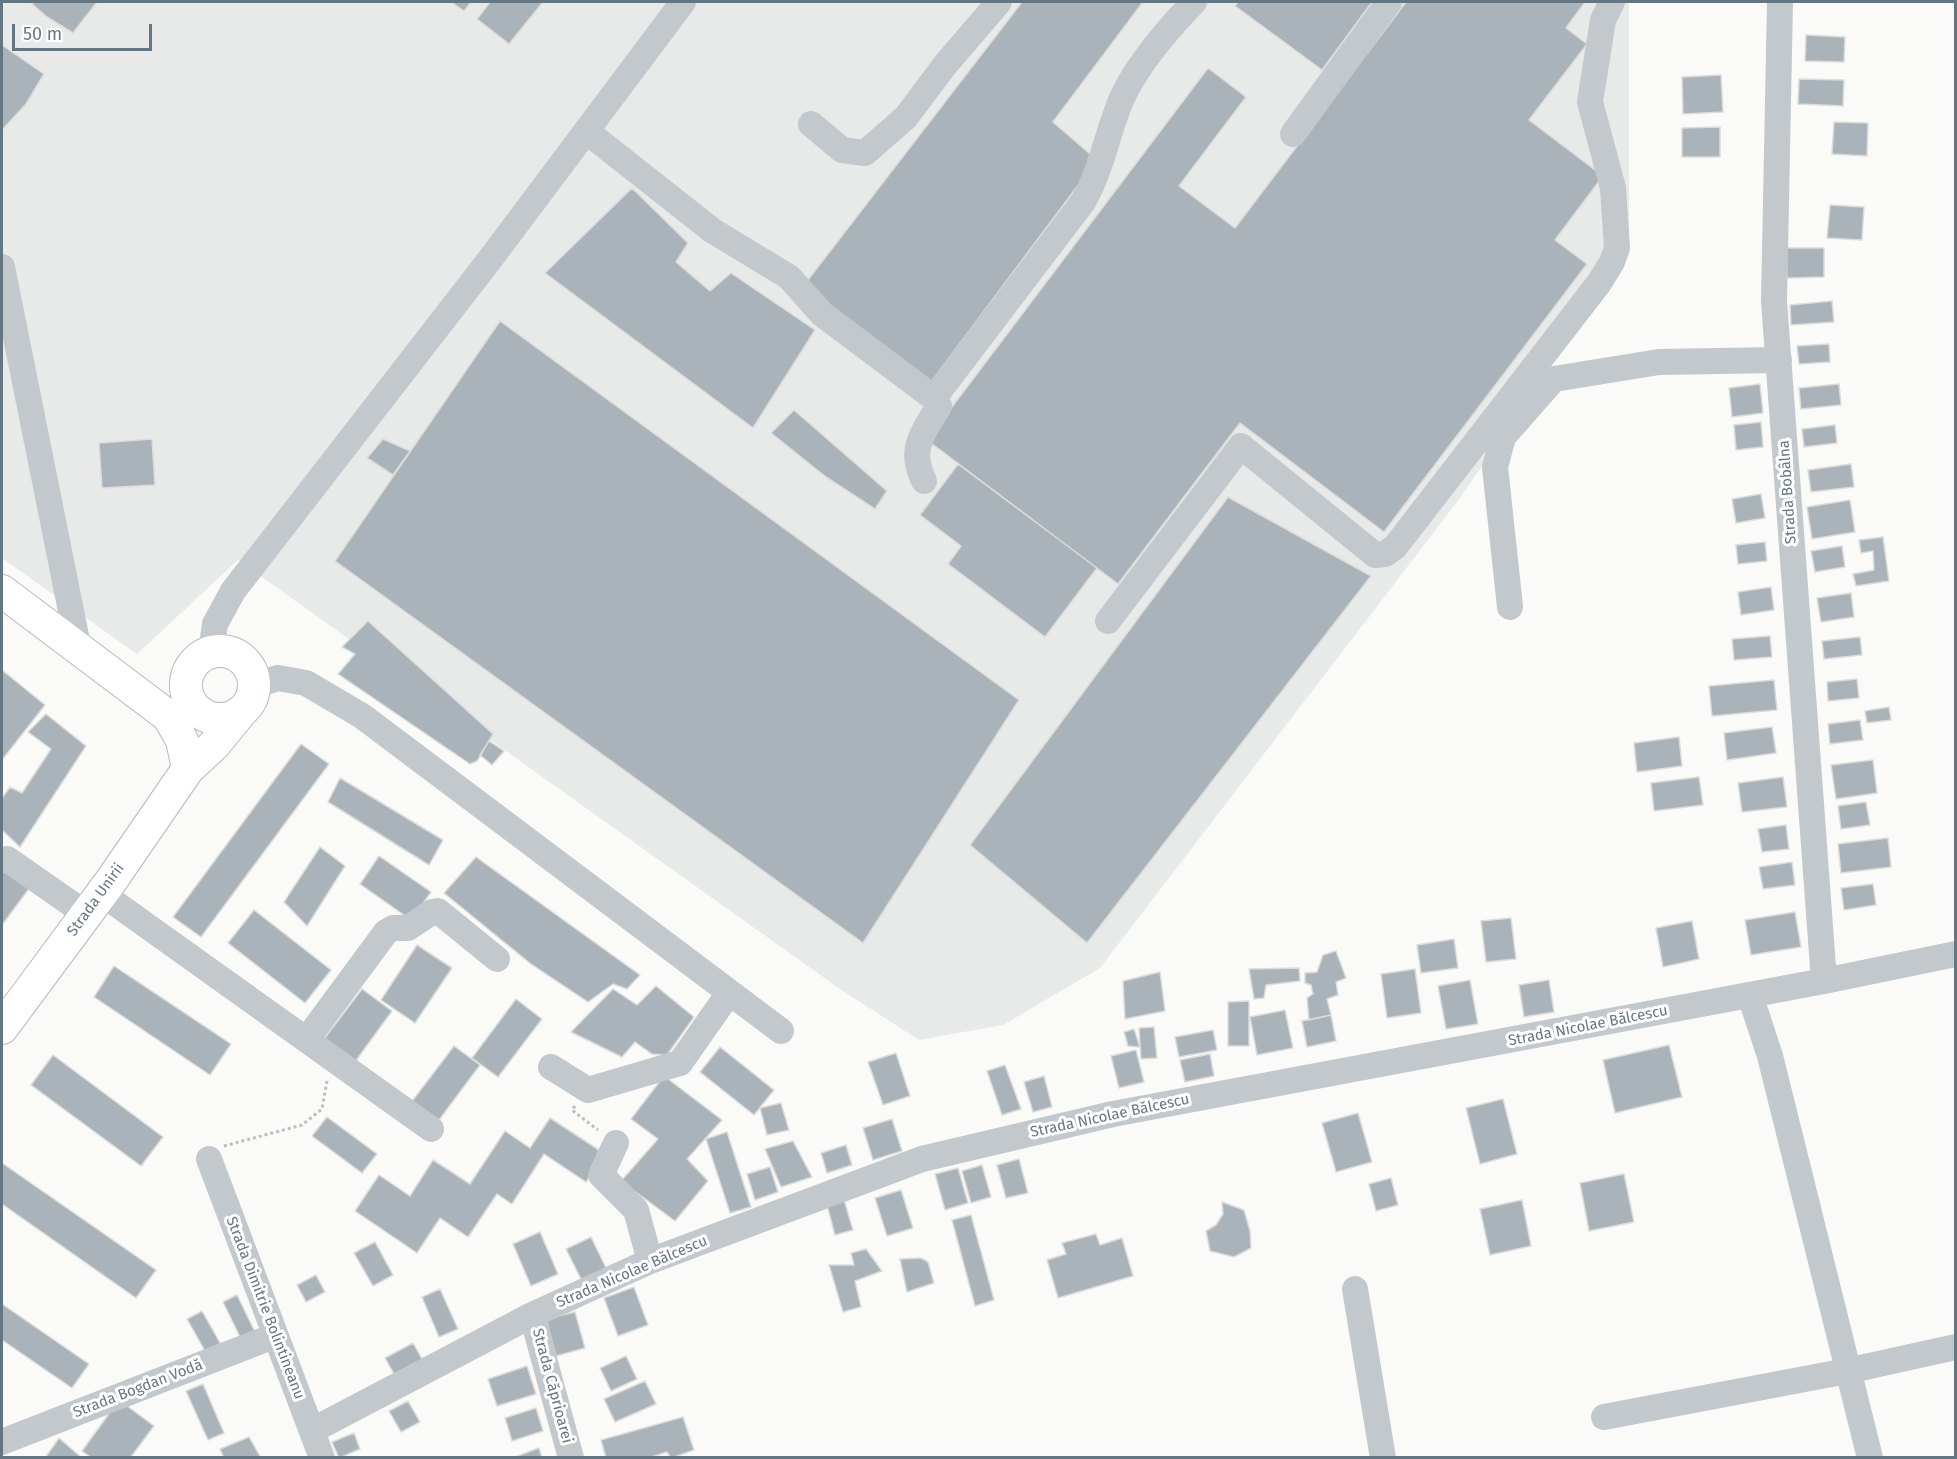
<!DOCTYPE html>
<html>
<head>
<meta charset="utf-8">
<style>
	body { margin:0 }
	#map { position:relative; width:1957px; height:1459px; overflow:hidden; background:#fafaf8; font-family:"Fira Sans",sans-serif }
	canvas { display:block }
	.frame { position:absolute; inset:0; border:3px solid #657683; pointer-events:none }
	.scale { position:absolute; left:12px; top:24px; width:140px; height:27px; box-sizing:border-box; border:3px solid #657683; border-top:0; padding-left:8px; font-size:18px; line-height:21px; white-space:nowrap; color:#657683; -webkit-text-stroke:4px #fff; paint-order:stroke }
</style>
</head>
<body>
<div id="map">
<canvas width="1957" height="1459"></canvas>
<div class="frame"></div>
<div class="scale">50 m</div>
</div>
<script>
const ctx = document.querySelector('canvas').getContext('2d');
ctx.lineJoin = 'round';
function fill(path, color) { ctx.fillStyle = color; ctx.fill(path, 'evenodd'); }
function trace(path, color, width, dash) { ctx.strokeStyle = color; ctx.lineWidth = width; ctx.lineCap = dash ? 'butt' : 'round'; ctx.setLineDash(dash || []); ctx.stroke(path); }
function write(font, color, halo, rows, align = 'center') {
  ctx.font = font + ' "Fira Sans",sans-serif'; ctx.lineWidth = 6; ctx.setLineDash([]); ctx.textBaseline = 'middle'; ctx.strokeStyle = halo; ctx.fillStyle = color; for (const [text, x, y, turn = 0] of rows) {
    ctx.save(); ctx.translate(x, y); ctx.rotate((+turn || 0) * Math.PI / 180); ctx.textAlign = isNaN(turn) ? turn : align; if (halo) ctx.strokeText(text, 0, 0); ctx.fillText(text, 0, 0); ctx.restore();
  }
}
const built = new Path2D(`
	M2,2H1629V254L1460,498L1100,968L1003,1025L919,1040L840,989L238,560L137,654L2,558Z`);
const building = new Path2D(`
	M34,2H97L73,33L47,17L32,4Z
	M451,2H471L464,11Z
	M490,2H543L509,44L477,19Z
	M1022,2H1143L1053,122L1097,160L931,382L801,289Z
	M1238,2H1372L1322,70L1235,6Z
	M1406,2H1585L1566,28L1587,44L1529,120L1603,176L1555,240L1587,264L1384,532L1240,423L1118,584L927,440L1208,68L1246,97L1179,186L1235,228Z
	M1806,35L1845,37L1844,62L1805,61Z
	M2,45L44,74L26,104L2,130Z
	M1721,75L1723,112L1683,114L1682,77Z
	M1799,79L1844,80L1843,106L1798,104Z
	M1834,122L1868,123L1867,156L1832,154Z
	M1720,127V157H1682V128Z
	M632,188L688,243L676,262L710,291L731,273L815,330L753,428L545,273Z
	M1830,205L1864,207L1862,240L1827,238Z
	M1786,248H1824V277L1787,278Z
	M1832,301L1834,322L1791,325L1790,305Z
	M500,321L1019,700L863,943L335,561Z
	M1829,344L1830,362L1799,364L1797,346Z
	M1760,384L1763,413L1732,417L1729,388Z
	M1839,384L1841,405L1801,409L1799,388Z
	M794,410L887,491L875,509L826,477L771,433Z
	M1761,422L1763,447L1736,450L1734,425Z
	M1835,425L1837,443L1804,447L1802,429Z
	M152,439L155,485L102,488L99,443Z
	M383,439L410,451L393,475L367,458Z
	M958,464L1097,568L1045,637L948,564L961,546L920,515Z
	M1851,464L1854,487L1811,492L1808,470Z
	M1761,494L1765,518L1736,523L1732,499Z
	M1228,497L1371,576L1087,943L970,845Z
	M1850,500L1855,532L1812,539L1807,507Z
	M1883,537L1889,581L1856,586L1853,574L1874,570L1873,551L1861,553L1859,540Z
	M1765,542L1767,561L1738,564L1736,545Z
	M1842,546L1845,567L1815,572L1811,551Z
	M1771,587L1774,610L1741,615L1738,592Z
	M1851,593L1854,617L1821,622L1817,598Z
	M368,621L493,734L477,761L470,764L338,674L355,654L342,647Z
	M1770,636L1772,657L1734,660L1732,639Z
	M1860,637L1862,655L1824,659L1822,641Z
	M2,670L45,705L2,760Z
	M1857,679L1859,698L1828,701L1827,682Z
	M1774,680L1777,710L1712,716L1709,686Z
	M1889,707L1891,720L1867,723L1865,711Z
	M46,714L86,746L20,847L2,830V798L10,787L22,793L51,749L28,732Z
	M1860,720L1863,740L1830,744L1828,724Z
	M1772,727L1776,753L1727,760L1724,733Z
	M1679,737L1682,766L1637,772L1634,743Z
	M489,741L504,751L492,765L480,755Z
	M301,744L329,764L201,937L173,917Z
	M1873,760L1877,793L1836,799L1831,765Z
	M1699,777L1703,805L1654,811L1651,783Z
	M1783,777L1787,807L1742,812L1738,783Z
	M340,778L443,840L429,865L328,802Z
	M1866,802L1870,825L1841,829L1838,806Z
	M1786,825L1789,849L1762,852L1758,829Z
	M1888,838L1891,867L1841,873L1838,844Z
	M320,847L345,866L307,926L284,902Z
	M379,856L431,892L411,920L360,884Z
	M476,857L640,975L627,989L613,984L588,1002L531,964L444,893Z
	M1792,862L1795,885L1763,889L1759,867Z
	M2,866L31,886L2,925Z
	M1873,884L1876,905L1844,910L1841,888Z
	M254,910L331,970L305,1003L228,943Z
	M1795,912L1801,947L1751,955L1745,920Z
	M1511,918L1516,959L1486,962L1481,921Z
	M1692,921L1699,959L1663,967L1656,928Z
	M1454,939L1458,968L1421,973L1417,945Z
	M417,945L452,968L415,1023L381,1000Z
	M1336,951L1346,978L1336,982L1338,995L1327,999L1331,1015L1309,1020L1307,998L1313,994L1311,985L1305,983V973L1317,972L1323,955Z
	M114,966L231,1044L210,1075L94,997Z
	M1299,968L1300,981L1266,985L1264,998L1254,999L1249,969Z
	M1415,969L1421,1013L1387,1018L1381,974Z
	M1160,972L1165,1011L1125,1019L1123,981Z
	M1470,980L1478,1024L1446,1029L1438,986Z
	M1549,980L1554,1012L1524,1017L1519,985Z
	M656,986L694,1017L667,1055L652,1054L635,1042L622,1057L571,1032L613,989L637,1005Z
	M362,989L392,1011L352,1066L321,1043Z
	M516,999L542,1019L498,1077L472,1058Z
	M1249,1001V1046H1228V1002Z
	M1285,1010L1293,1048L1257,1055L1250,1017Z
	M1331,1015L1336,1041L1307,1047L1302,1021Z
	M1154,1027L1157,1058L1141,1059L1139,1028Z
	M1134,1029L1140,1047L1128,1046L1124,1032Z
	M1213,1030L1217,1050L1179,1057L1175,1037Z
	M1669,1045L1682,1097L1615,1113L1603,1060Z
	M454,1046L480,1065L436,1124L410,1104Z
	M720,1047L774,1090L754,1115L700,1072Z
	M1136,1050L1144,1082L1119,1088L1111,1056Z
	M896,1053L910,1096L883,1105L868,1062Z
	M1210,1054L1214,1076L1185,1082L1180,1060Z
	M53,1055L163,1137L141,1166L31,1085Z
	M1005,1065L1021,1109L1002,1115L987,1071Z
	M664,1076L722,1120L687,1159L708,1181L675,1221L621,1181L658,1139L631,1119Z
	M1044,1076L1052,1107L1033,1112L1024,1082Z
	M1503,1099L1517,1154L1480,1164L1466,1108Z
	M781,1103L789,1130L767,1135L760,1108Z
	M1358,1113L1372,1162L1336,1172L1322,1123Z
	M327,1117L377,1154L362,1173L312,1136Z
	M550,1118L605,1154L586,1182L544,1154L512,1204L497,1194L468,1237L440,1218L417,1253L355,1211L379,1175L410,1196L433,1160L470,1184L505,1131L530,1148Z
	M892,1119L902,1151L873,1160L863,1128Z
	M727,1132L751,1207L730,1213L706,1139Z
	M793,1141L812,1177L781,1187L765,1149Z
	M846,1145L852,1165L827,1173L821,1153Z
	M1019,1159L1028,1193L1006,1198L997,1165Z
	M2,1163L156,1270L136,1298L2,1204Z
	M982,1165L991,1197L971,1203L962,1171Z
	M770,1167L778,1192L755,1200L747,1174Z
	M958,1168L968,1203L945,1210L935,1174Z
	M1624,1174L1634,1222L1589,1231L1580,1183Z
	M1391,1178L1398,1205L1376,1211L1369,1184Z
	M901,1190L913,1228L887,1236L875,1198Z
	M844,1200L853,1230L835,1235L827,1205Z
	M1522,1200L1531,1246L1490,1255L1480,1209Z
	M1222,1202L1244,1210L1250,1231L1251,1248L1234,1257L1210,1251L1206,1231L1216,1225L1223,1214Z
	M971,1215L994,1300L975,1306L952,1220Z
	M540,1232L558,1274L531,1286L513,1244Z
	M1096,1234L1100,1245L1122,1238L1133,1276L1058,1298L1047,1260L1066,1254L1062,1243Z
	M591,1237L607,1270L582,1281L566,1249Z
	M375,1242L393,1275L373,1286L354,1253Z
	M866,1249L882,1271L855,1281L861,1307L843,1312L829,1265H854L851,1253Z
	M921,1258L928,1262L934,1283L907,1292L900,1259Z
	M316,1275L325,1292L306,1302L297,1285Z
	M634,1287L648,1325L618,1336L604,1298Z
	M440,1289L458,1329L439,1337L422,1297Z
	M237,1295L256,1334L242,1341L223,1302Z
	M2,1304L89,1364L72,1388L2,1340Z
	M202,1311L224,1350L209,1358L187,1319Z
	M575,1312L585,1348L556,1356L546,1319Z
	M413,1343L426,1366L398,1381L385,1358Z
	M626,1356L637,1379L611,1391L600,1368Z
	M527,1366L536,1394L497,1406L488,1379Z
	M645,1381L656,1404L615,1422L604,1399Z
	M203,1384L224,1433L208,1440L186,1391Z
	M119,1400L154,1426L130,1458H92L82,1451Z
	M408,1401L420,1422L401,1432L389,1411Z
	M536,1408L543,1431L512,1441L505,1418Z
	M683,1417L694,1450L671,1458L667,1452L648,1458H606L601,1440Z
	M354,1433L360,1449L339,1458L332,1442Z
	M249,1437L261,1458H224L220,1449Z
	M59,1438L82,1458H45Z
	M539,1448L542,1458H512Z`);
const path = new Path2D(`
	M575,1106L572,1110L598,1130
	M224,1146L302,1125L322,1109L327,1081`);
const minor = new Path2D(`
	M1780,2L1774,301L1824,981
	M811,124L842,150L865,153L906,117L945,65L999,2
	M586,131L713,231L789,277L822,314L934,398
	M1293,134L1389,2
	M2,267L79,651
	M924,481C908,449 923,433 939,406L934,398L1083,202C1102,169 1107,133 1122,98C1138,63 1167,30 1194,2
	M1510,607L1495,467L1503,437L1554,379L1659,362L1779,360
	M1108,621L1241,446L1375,555L1385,554L1395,547L1599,283L1612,262L1617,248L1613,188L1590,102L1603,20L1612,2
	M211,652L215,624L233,591L491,258L683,2
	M255,685L278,678L306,683L362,716L781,1031
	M2,860L7,859L86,914
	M101,893L431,1129
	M1750,995L1770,1056L1870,1458
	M307,1039L386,932L393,928H408L432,912L438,911L497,959
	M551,1067L588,1090L680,1063L729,993
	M616,1143L601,1175L636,1210L650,1261
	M209,1159L322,1458
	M1355,1289L1383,1458
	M532,1315L571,1458
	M1604,1417L1847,1371L1956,1347
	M313,1430L532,1315L650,1261L922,1159L1113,1114L1824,981L1956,954
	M2,1442L274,1336`);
const major = new Path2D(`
	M2,591L168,716L182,740L188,769
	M186 685a34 34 0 1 1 68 0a34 34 0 1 1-68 0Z
	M2,1028L111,881L188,769L214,745L241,712`);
const streetNames = [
	["Strada Bobâlna",1788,492,-94],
	["Strada Unirii",96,900,-54],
	["Strada Nicolae Bălcescu",1588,1026,-11],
	["Strada Nicolae Bălcescu",1110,1116,-12],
	["Strada Nicolae Bălcescu",632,1272,-23],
	["Strada Dimitrie Bolintineanu",265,1308,69],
	["Strada Căprioarei",552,1386,75],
	["Strada Bogdan Vodă",138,1389,-21]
];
fill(built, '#e8e9e9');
fill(building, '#aab3b9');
trace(building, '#dcdcda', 1.5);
trace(major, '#b5babe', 34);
trace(path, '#bbbfc2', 3, [3, 3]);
trace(minor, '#c3c8cc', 26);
trace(major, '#fff', 32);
write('15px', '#657683', '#fff', streetNames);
</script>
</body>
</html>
